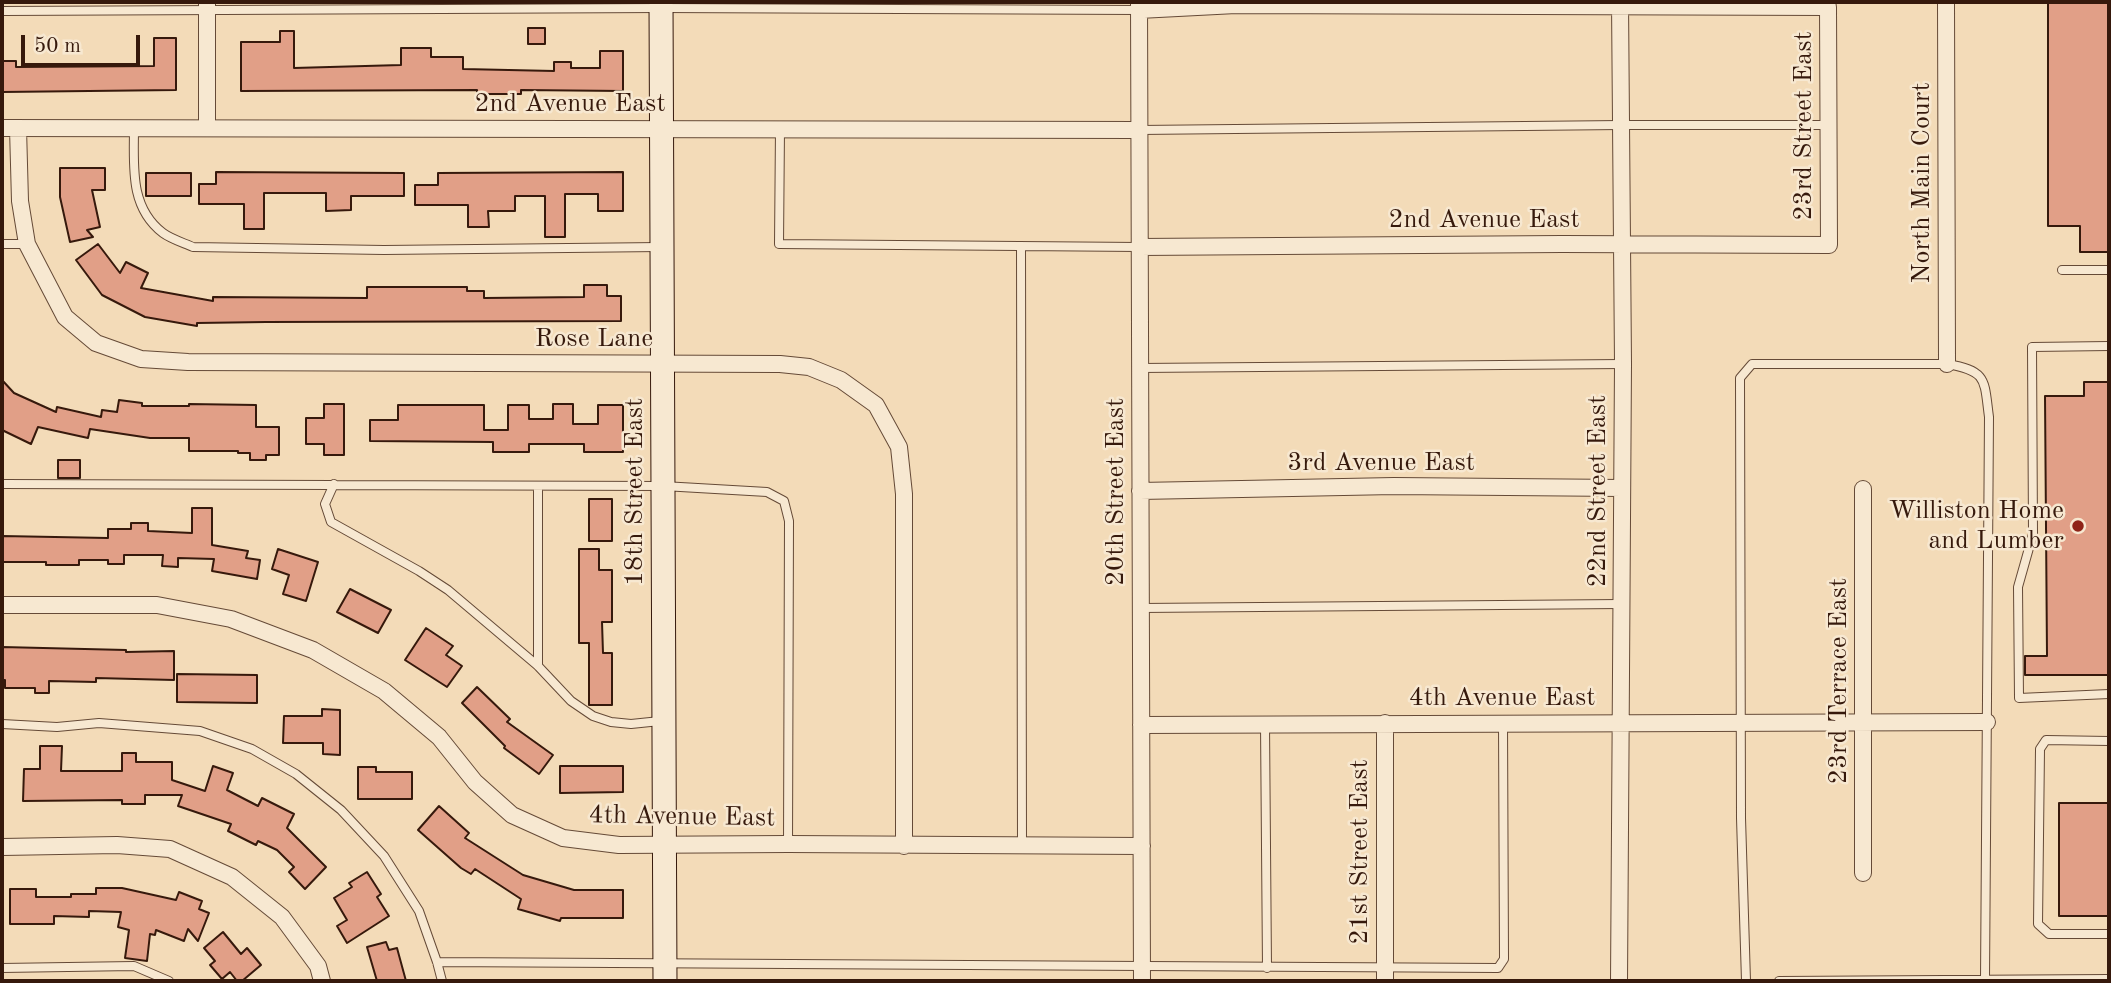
<!DOCTYPE html>
<html>
<head>
<meta charset="utf-8">
<style>
	body { margin:0 }
	#map { position:relative; width:2111px; height:983px; overflow:hidden; background:#f3dbb8; font-family:"Old Standard TT",serif }
	canvas { display:block }
	.frame { position:absolute; inset:0; border:4px solid #36190c; pointer-events:none }
	.scale { position:absolute; left:21px; top:35px; width:119px; height:32px; box-sizing:border-box; border:4px solid #36190c; border-top:0; padding-left:9px; font-size:21px; line-height:24px; white-space:nowrap; color:#36190c; -webkit-text-stroke:5px #f7e8d1; paint-order:stroke }
</style>
</head>
<body>
<div id="map">
<canvas width="2111" height="983"></canvas>
<div class="frame"></div>
<div class="scale">50 m</div>
</div>
<script>
const ctx = document.querySelector('canvas').getContext('2d');
ctx.lineJoin = 'round';
function fill(path, color) { ctx.fillStyle = color; ctx.fill(path, 'evenodd'); }
function trace(path, color, width, dash) { ctx.strokeStyle = color; ctx.lineWidth = width; ctx.lineCap = dash ? 'butt' : 'round'; ctx.setLineDash(dash || []); ctx.stroke(path); }
function write(font, color, halo, rows, align = 'center') {
  ctx.font = font + ' "Old Standard TT",serif'; ctx.lineWidth = 5; ctx.setLineDash([]); ctx.textBaseline = 'middle'; ctx.strokeStyle = halo; ctx.fillStyle = color; for (const [text, x, y, turn = 0] of rows) {
    ctx.save(); ctx.translate(x, y); ctx.rotate((+turn || 0) * Math.PI / 180); ctx.textAlign = isNaN(turn) ? turn : align; if (halo) ctx.strokeText(text, 0, 0); ctx.fillText(text, 0, 0); ctx.restore();
  }
}
const building = new Path2D(`
	M2048,2H2109V252H2080V226H2048Z
	M528,28H545V44H528Z
	M280,31H294V68L401,65V48H431V57H463V69L554,71V62H571V68H600V51H623V91L521,90V94H477V90L241,91V42H280Z
	M154,38H176V90L2,92V61H16V67L154,66Z
	M60,168H105V190H92L100,227L87,230L93,237L70,242L60,197Z
	M216,172L404,173V196H351V210L326,211V193H264V229H244V204H199V184H216Z
	M623,172V211H598V194H565V237H545V196H515V211H488L489,227H468V205H415V185H438V173Z
	M146,173H191V196H146Z
	M98,244L120,273L126,262L148,273L141,288L213,301V297L367,298V287H467V291H484V298L584,297V285H607V296H621V321L266,322L197,323V326L145,317L102,295L76,260Z
	M2,380L14,393L56,412L57,407L101,417L102,410L117,412L119,400L142,403V406H189V404L256,405V427H279V455H266V460H250V453H238V451H189V438H150L90,429L88,438L38,427L31,444L2,430Z
	M2084,382H2109V675H2025V656H2047L2045,396H2084Z
	M324,404H344V455H324V444H306V418H324Z
	M553,404H573V424H598V405H623V452H584V444H529V452H493V442L370,441V420H398V405H484V430H508V405H529V419H553Z
	M58,460H80V478H58Z
	M589,499H612V541H589Z
	M192,508H212V545L248,551L246,558L260,560L257,579L212,571L214,559L178,558V567L162,566L163,555H124V564H108V560H79V565H46V562H2V536L108,538V529H131V523H148V531L192,533Z
	M278,549L318,562L306,601L283,594L289,575L272,569Z
	M579,549H599V570H612V622H602L603,653H612V705H589V643H579Z
	M350,589L391,610L378,633L337,612Z
	M426,628L453,646L446,655L462,666L447,687L405,660Z
	M2,647L126,650V652L174,651V680L96,678V682L49,681V693H35V688H5V680H2Z
	M177,674L257,675V703L177,702Z
	M477,687L510,719L507,722L553,755L539,774L504,748L505,746L462,703Z
	M322,709L340,710V755L323,754V743H283L284,716H322Z
	M40,746H62L61,771H122V753H136V762H172V780L205,791L213,766L233,773L227,790L258,806L262,798L294,814L287,828L326,867L305,889L289,872L294,867L277,850L258,841L256,845L228,831L231,824L178,806L182,795H145V804H122V800L23,801L24,769H40Z
	M560,766H623V792L560,793Z
	M358,767H376V772H412V799H358Z
	M2059,803H2109V916H2059Z
	M439,806L469,833L465,838L523,875L574,890H623V918H561L560,921L518,909L521,899L475,869L471,874L461,868L418,830Z
	M367,872L381,894L377,897L389,916L347,943L337,926L347,920L334,898L352,887L349,883Z
	M96,888H122L176,900L179,892L202,901L199,909L209,913L198,941L188,929L184,941L156,930L155,935L150,934L147,961L125,958L129,930L118,927L121,912L89,911V917L54,916V924H10V889H36V897H71V894H96Z
	M223,932L241,954L247,948L261,965L242,981H237L230,972L222,979L210,965L215,961L204,948Z
	M386,942L389,950L397,948L406,981H377L367,947Z`);
const lane = new Path2D(`
	M2,11L661,8L1139,10
	M134,127C134,166 129,207 163,233C171,239 184,243 193,247L384,250L660,247
	M780,129L779,244L1139,247
	M1139,130L1621,125H1827
	M2,244H27
	M1021,246L1022,845
	M2062,270H2109
	M2109,346L2032,347L2033,534L2018,587L2019,698L2109,694
	M1140,368L1623,364
	M2,484L663,486L767,492L784,501L789,521L788,844
	M334,484L325,504L331,522L419,571L448,590L538,666L571,701L593,716L611,722L631,724L660,721
	M1141,608L1621,604
	M538,666V487
	M2,724L57,727L99,723L200,731L252,749L296,774L341,810L384,856L419,911L437,962L442,981
	M1265,724L1267,968
	M2109,741L2046,740L2040,749L2038,924L2049,934H2109
	M437,962L1498,968L1504,959L1503,723
	M2,968L134,966L169,981
	M1746,981L1741,818L1740,378L1752,364H1947C1988,371 1984,380 1989,417L1985,979
	M1779,981L2109,979`);
const street = new Path2D(`
	M207,2V127
	M1139,2L1142,981
	M1946,2L1947,364
	M1139,10L1236,5L1828,7L1829,245L1562,244L1139,247
	M2,128L1139,130
	M18,128L20,201L27,244L65,317L96,343L141,359L188,362L780,364L809,367L841,380L876,405L899,447L904,494V846
	M1863,489V873
	M1140,491L1394,486L1622,488
	M2,605H157L231,619L313,650L384,691L439,737L475,782L512,815L563,838L619,845L788,844L1142,846
	M1141,725L1987,722
	M2,847L117,845L170,849L232,877L282,917L318,966L322,981
	M1385,981V723
	M1619,981L1623,364L1620,2`);
const secondary = new Path2D(`
	M661,2L665,981`);
const markers = [
	[2078,526,7,"#8f2418"]
];
const streetNames = [
	["2nd Avenue East",570,104],
	["23rd Street East",1804,126,-90],
	["North Main Court",1922,183,-90],
	["2nd Avenue East",1484,220],
	["Rose Lane",594,339],
	["3rd Avenue East",1381,463],
	["22nd Street East",1598,491,-90],
	["18th Street East",635,492,-90],
	["20th Street East",1116,492,-90],
	["23rd Terrace East",1839,681,-90],
	["4th Avenue East",1502,698],
	["4th Avenue East",682,817,1],
	["21st Street East",1360,852,-90]
];
const poiNames = [
	["Williston Home",2064,511],
	["and Lumber",2064,541]
];
fill(building, '#e19f87');
trace(building, '#36190c', 2);
trace(lane, '#654a37', 10);
trace(street, '#654a37', 18);
trace(secondary, '#36190c', 25);
trace(lane, '#f7e8d1', 8);
trace(street, '#f7e8d1', 16);
trace(secondary, '#f7e8d1', 23);
for (const [x, y, r, color] of markers) { const dot = new Path2D(); dot.arc(x, y, r, 0, 2 * Math.PI); ctx.fillStyle = color; ctx.fill(dot); trace(dot, '#f7e8d1', 2.5); }
write('26px', '#36190c', '#f7e8d1', streetNames);
write('26px', '#36190c', '#f7e8d1', poiNames, 'right');
</script>
</body>
</html>
